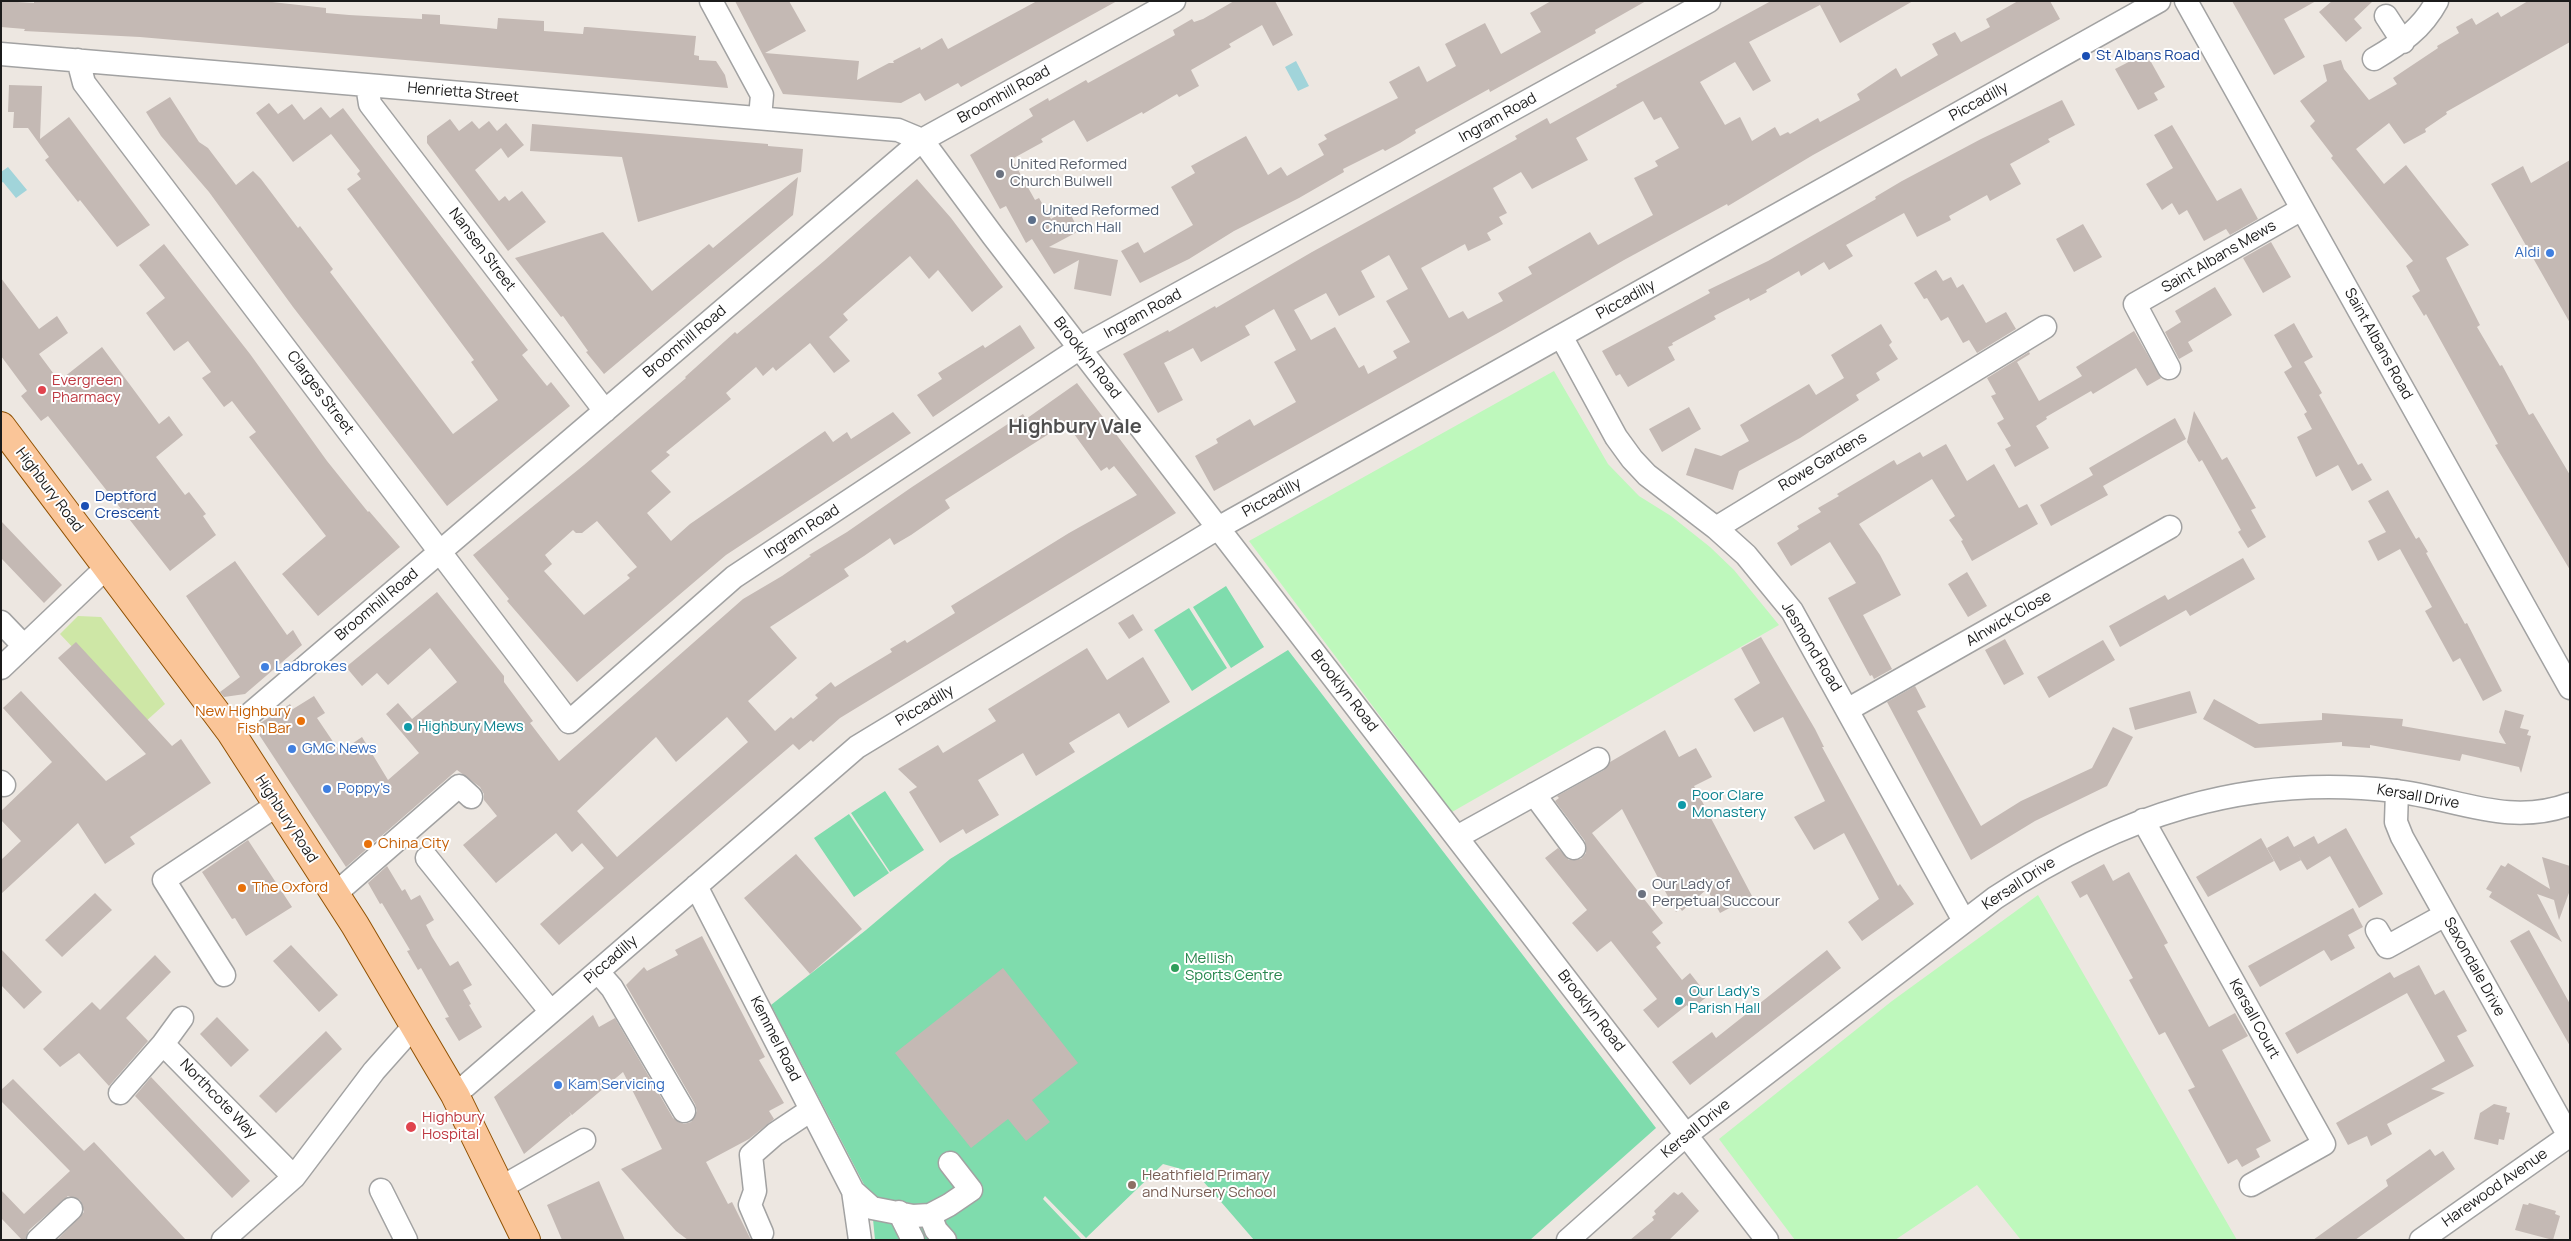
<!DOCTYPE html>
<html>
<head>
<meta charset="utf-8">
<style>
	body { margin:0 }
	#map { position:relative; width:2571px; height:1241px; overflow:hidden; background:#ede7e1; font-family:Manrope,sans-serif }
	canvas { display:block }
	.frame { position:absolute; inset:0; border:2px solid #1b1b1b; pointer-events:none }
</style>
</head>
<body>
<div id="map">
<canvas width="2571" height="1241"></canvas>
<div class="frame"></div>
</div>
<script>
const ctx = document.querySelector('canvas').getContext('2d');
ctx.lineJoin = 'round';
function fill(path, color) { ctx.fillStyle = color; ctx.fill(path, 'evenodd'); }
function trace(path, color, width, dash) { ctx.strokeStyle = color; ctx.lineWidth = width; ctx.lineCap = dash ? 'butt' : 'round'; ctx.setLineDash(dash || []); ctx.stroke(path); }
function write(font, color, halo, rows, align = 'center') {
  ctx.font = font + ' Manrope,sans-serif'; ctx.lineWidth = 4; ctx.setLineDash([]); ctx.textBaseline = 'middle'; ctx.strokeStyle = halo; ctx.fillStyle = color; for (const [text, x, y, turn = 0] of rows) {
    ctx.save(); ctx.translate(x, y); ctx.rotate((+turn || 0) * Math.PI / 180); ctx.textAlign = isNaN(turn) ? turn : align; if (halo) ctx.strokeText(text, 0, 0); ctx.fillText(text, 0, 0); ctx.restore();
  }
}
const grass = new Path2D(`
	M78,616L101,617L165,704L144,723L60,634Z`);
const park = new Path2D(`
	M1554,371L1608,464L1639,496L1671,516L1710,547L1734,570L1779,625L1452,812L1249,541Z
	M2038,895L2237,1240H2021L1977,1185L1895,1240H1795L1719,1139L1892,1001Z`);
const pitch = new Path2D(`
	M1226,586L1264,647L1231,668L1193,607Z
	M1189,608L1227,668L1192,691L1154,630Z
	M1288,650L1656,1128L1530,1240H1254L1196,1173L1163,1164L1086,1238L1045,1196L1043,1199L1082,1240H875L871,1198L771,1005L866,930L950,859Z
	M885,791L924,850L890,872L851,813Z
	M849,814L889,873L854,897L814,838Z`);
const water = new Path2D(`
	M1296,61L1309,86L1298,91L1285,67Z
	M8,167L27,190L16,198L3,182L1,183V172Z`);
const building = new Path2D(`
	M1,1L34,3V1H263L326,8V13L349,15L422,19V14L440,15V24L488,28L497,29L498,18L544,21V31L583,34L584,27H587L696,36L694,55L699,56V60L716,61L725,75L728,88L140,37L24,31L25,29L1,27Z
	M735,1H789L806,31L765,53L859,61L857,80L889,63H894L893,61L920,47L921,50L942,38L948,49L1037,1H1117L961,87L958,83L925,101L920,93L901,103L783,94Z
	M1234,1H1275L1293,35L1273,46L1262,25L1229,44L1231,47L1191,70L1199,86L1179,97L1177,94L1143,114L1142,112L1087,142L1074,120L1041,139L1043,142L1012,159L1035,200L1039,198L1051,219L1068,209L1079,231L1049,247L1118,260L1111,296L1074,289L1079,260L1054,274L1032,239L1026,243L1006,206L1000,209L970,155L1033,116L1029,109L1048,98L1049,101L1086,80L1088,83L1175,35L1173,30L1192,19L1194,22L1203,19Z
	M1551,1H1646L1595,30L1596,33L1490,92L1489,89L1415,130L1416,133L1400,143L1385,151L1383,149L1343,169L1344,172L1299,198L1234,231L1189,259L1140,283L1121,251L1138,242L1144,253L1193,225L1171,187L1195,173L1191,166L1246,136L1268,175L1281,167L1287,176L1324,155L1318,144L1327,139L1324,135L1398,98L1389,82L1419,66L1427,82L1456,66L1445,44L1485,23L1501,54L1541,32L1530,13Z
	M1771,1H1913L1840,43L1820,5L1749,42L1771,81L1753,91L1735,62L1700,82L1725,125L1740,117L1752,141L1775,127L1780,136L1788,132L1790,134L1818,118L1820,122L1860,100L1857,94L1896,68L1901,77L1938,55L1932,44L1955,32L1961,42L1990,27L1986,19L2018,1H2050L2060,19L1813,155L1728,206L1727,204L1624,260L1505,329L1214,491L1195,456L1218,443L1216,439L1250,419L1254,426L1296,402L1274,362L1296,350L1274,309L1245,326L1250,335L1201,362L1193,348L1164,363L1183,400L1158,413L1123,354L1168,330L1169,332L1215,306L1216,308L1312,252L1517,139L1515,136L1547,118L1550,124L1617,87L1616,85ZM1643,101L1654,120L1661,117L1679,148L1655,161L1658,166L1634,178L1653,215L1598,245L1590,232L1528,267L1532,274L1498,293L1503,301L1468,319L1463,311L1449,318L1421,268L1465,244L1468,251L1491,240L1487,233L1503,224L1499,217L1507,213L1493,188L1521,172L1532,189L1588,160L1576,138ZM1389,255L1408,289L1386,301L1410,342L1393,351L1397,358L1368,374L1364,365L1359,368L1335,327L1311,340L1294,310L1326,293L1339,316L1375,297L1361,271Z
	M2232,1H2316L2284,19L2305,57L2274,75Z
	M2332,1H2373L2354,19L2362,28L2346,42L2319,12Z
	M2528,1H2570V42L2446,112L2447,114L2425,129L2426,132L2404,144L2389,123L2356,149L2384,184L2406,165L2469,245L2446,258L2480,325L2477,327L2500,366L2502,365L2529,415L2533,413L2570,475V570L2495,445L2498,444L2426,314L2424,316L2412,296L2420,291L2406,266L2413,261L2331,158L2333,156L2310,126L2315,121L2300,101L2327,81L2323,65L2341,60L2344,69L2369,100L2397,84L2393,78L2438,48L2437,46L2459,33L2456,27L2472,18L2476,25L2498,12L2501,17Z
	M2146,53L2165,87L2154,93L2158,100L2138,110L2115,69Z
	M9,85L42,86L40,139L69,117L150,225L117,247L80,200L78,202L45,160L49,157L28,128H13L14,112H8Z
	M170,97L199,142L208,148L236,185L253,171L261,179L298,228L300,226L333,269L330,272L453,434L498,400L471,362L474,360L347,189L361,179L357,174L360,171L331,134L293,162L256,113L269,103L278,114L292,104L304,120L321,107L330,118L343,108L528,350L522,355L547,386L551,382L570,406L447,506L293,307L209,192L161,136L146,112Z
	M2062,100L2075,125L2048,139L2050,142L2010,164L2021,184L1990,201L1987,195L1949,216L1951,220L1917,237L1904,213L1846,245L1853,256L1829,270L1824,262L1801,276L1799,271L1766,290L1767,292L1750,301L1749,298L1714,316L1716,319L1672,343L1673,345L1668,347L1675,360L1628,387L1620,374L1616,376L1602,351L1710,293L1708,290L1768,261L1876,199L1875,197L1902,181L1981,139Z
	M450,119L459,131L472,121L479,129L489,121L497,131L506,123L524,145L508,158L501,148L475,170L499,201L505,196L509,201L522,191L546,222L508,251L427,143V136Z
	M532,124L768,144V146L803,149L801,172L638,222L622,157L530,151Z
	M2172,125L2217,201L2241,188L2258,219L2230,235L2226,229L2204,241L2187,210L2179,215L2172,203L2162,210L2146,184L2173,168L2154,135Z
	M2570,160V323L2491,184L2523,166L2531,183Z
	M798,177L793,215L604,374L586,352L588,351L563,316L561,317L515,258L603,232L652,291L709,244L713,248Z
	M917,179L951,218L1003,287L972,312L938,270L929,279L910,256L843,314L848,320L829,337L850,361L834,373L810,343L776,371L773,367L763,376L756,367L726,393L731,399L666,452L670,455L651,471L671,492L647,513L671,541L690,524L825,431L833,442L847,432L851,439L893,412L911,433L726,555L577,682L507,601L509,599L473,555L584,465L686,378L685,377L735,332L737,334L824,261ZM597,521L637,567L627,575L630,578L584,615L544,571L552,564L545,555L573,530L576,533H582Z
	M2083,224L2102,257L2074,272L2056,239Z
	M2271,242L2291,277L2263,293L2243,258Z
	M164,244L250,354L327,461L368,512L369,511L400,547L318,616L282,574L326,536L249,437L256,432L245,418L232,401L224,407L202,378L211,372L188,341L174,351L146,313L165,298L139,265Z
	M1936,270L1943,281L1951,277L1957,288L1963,284L1986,323L2006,312L2016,329L1977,353L1969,340L1963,343L1948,317L1941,321L1927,298L1924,299L1914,283Z
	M1,278L39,329L57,316L68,333L39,354L59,381L102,347L159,424L169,416L183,435L156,457L185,495L189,492L206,514L203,516L216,535L170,571L48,416L41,421L21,396L27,391L1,356Z
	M2215,287L2232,315L2188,342L2193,351L2179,359L2165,332L2181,322L2175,311Z
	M2294,323L2313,357L2304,362L2322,393L2319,395L2358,465L2362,463L2372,480L2352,491L2338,465L2316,477L2297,437L2312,429L2304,414L2307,412L2284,372L2292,367L2274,335Z
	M1881,324L1892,342L1889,345L1898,359L1876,373L1880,380L1856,395L1859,400L1800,438L1739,471L1733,490L1686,475L1695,448L1721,456L1749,441L1740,425L1809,384L1816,395L1844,378L1831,355Z
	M1020,325L1035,348L933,417L917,395L942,379L938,373L983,345L985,348Z
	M2134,331L2161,378L2147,386L2136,368L2093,394L2091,391L2046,417L2047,419L2036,426L2049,448L2015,467L2005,449L2011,446L1997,423L2004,419L1991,396L1996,394L1987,378L2029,352L2030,354L2017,362L2039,401L2082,376L2076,367Z
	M1077,383L1176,513L840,718L813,742L811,740L799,750L793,744L559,945L540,924L604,868L582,843L572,852L556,833L496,883L463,845L497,816L484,800V794L480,787L457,770L346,867L254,727L290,704L293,709L314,696L325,713L317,718L340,752L362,737L388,780L419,753L386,714L398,703L412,719L457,682L430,648L388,685L377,673L362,686L346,667L437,592L504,676V682L533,721L530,723L559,761L743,599L782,576L811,556L809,555L847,532L912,487L1023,414L1026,419ZM1066,423L1101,471L1107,467L1109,470L1114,466L1137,495L1069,533L951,606L955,613L907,643L905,640L890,649L892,652L849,678L835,687L831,682L815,695L818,698L793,719L791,717L775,731L748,701L797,658L770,627L849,576L844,569L864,556L890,538L894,545L911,535L950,508L945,500ZM727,717L748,742L617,857L577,811L656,737L676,762Z
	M1689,407L1701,429L1662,452L1649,429Z
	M2194,411L2222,460L2227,457L2256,508L2251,510L2266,537L2248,548L2238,532L2241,530L2202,460L2199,462L2187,442Z
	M2175,418L2186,439L2103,486L2108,495L2051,526L2040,505L2093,475L2089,468Z
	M1946,444L1967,481L1994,464L2019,508L2027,504L2038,524L1972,561L1961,541L1963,540L1949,520L1955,516L1932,479L1859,524L1880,555L1901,595L1863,615L1892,669L1874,679L1872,675L1870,676L1828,598L1856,583L1830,542L1791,566L1777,543L1799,529L1797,526L1821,512L1818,508L1839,496L1837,494L1894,460L1897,465L1920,452L1923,457Z
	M2388,490L2416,539L2419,537L2428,552L2426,553L2465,624L2467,623L2502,691L2483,701L2460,658L2453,662L2425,611L2432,607L2400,549L2378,561L2368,541L2386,532L2368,501Z
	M1,521L62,585L44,603L1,558Z
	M2243,558L2255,579L2190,616L2186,610L2120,647L2109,626L2165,595L2168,600Z
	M235,561L287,635L293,630L302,645L245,694L224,697L220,692L240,677L186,596Z
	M1967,572L1987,606L1968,617L1948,584Z
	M1133,614L1143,630L1129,639L1118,623Z
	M1761,637L1815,729L1824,747H1822L1898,886L1900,884L1914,904L1862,941L1848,922L1879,899L1844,833L1814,850L1794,817L1825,801L1783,717L1754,732L1734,699L1760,683L1741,648Z
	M2005,639L2024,674L2004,685L1985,650Z
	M2103,640L2115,660L2049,698L2037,677Z
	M76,642L172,746L181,739L211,783L130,837L135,844L105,864L78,823L1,894V860L21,841L1,820V811L52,762L3,708L21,691L106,781L146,754L58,658Z
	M1087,648L1107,680L1143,657L1170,702L1128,728L1119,713L1069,743L1075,752L1036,776L1023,753L978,780L999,815L966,834L963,829L940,843L909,792L917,787L898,769L938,745L943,753L996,721L988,709Z
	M1915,686L1926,707L1917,711L1981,826L2021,801L2092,768L2113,727L2133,737L2107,786L2035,821L1971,860L1887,702Z
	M2190,691L2197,713L2135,730L2129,708Z
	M2214,699L2259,724L2322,720V713L2403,719L2402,726L2506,744L2499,732L2505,710L2524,715L2520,728L2529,730L2527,735L2531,736L2521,773L2519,767L2462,754L2460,761L2370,745V748L2342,746V742L2255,748L2203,719Z
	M1665,730L1679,757L1696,748L1712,777L1694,786L1752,896L1720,913L1707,889L1682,911L1680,908L1676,912L1622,809L1592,833L1663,923L1652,932L1661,943L1656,947L1682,980L1690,973L1708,996L1690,1010L1687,1005L1658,1028L1643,1010L1657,999L1611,941L1597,952L1572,923L1587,910L1545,858L1558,848L1569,860L1581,859L1586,853L1585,841L1555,801L1559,798L1557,796L1604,770L1610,762Z
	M2346,828L2383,894L2359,908L2330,856L2307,870L2296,852L2301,860L2280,871L2267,848L2288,836L2294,847L2314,836L2318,844Z
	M2261,838L2274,861L2208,897L2196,877Z
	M248,840L292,907L246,936L235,918L232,919L202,872Z
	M796,854L862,929L810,974L744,898Z
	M2542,857L2570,866V890L2559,920L2554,900L2537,894L2562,942L2489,897L2492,892L2486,889L2501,865L2505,867L2508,863L2550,889Z
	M2104,864L2113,881L2129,872L2168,943L2164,945L2209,1027L2235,1013L2248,1036L2222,1050L2271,1141L2256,1149L2260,1157L2242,1167L2237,1159L2228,1164L2188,1090L2195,1087L2165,1032L2159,1035L2129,980L2133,978L2087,894L2080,898L2071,882Z
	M387,866L402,891L405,889L411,900L420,895L434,920L426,925L432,937L450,966L458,961L472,985L463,990L471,1004L469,1005L482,1027L459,1041L445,1018L449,1017L421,968L418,970L407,951L410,950L382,903L380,904L368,883Z
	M95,893L112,910L62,957L45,940Z
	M2353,908L2363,927L2348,935L2355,948L2331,961L2324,950L2260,987L2248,966Z
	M2529,930L2570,1004V1046L2510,941Z
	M702,936L765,1057L759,1060L784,1103L769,1111L774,1119L749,1139L706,1162L728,1204L732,1202L751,1240H688L676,1231L621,1169L662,1149L623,1072L572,1115L569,1112L571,1115L524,1154L494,1097L593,1015L599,1027L615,1018L673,1118L684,1124L691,1122L697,1111L695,1104L626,985L644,967L647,971L678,955L675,950Z
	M291,945L338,995L319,1012L273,961Z
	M1,949L42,992L24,1009L1,985Z
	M1827,950L1841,968L1690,1085L1672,1062L1712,1032L1716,1038Z
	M155,955L171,972L126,1018L148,1041L109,1086L79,1053L60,1067L43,1049L92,1002L100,1010Z
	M2419,965L2435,995L2444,990L2467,1031L2457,1036L2474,1066L2431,1089L2445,1093L2387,1124L2392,1134L2371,1146L2367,1136L2348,1145L2336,1123L2445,1061L2407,993L2297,1054L2285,1033L2390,972L2394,978Z
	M1003,968L1078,1063L1032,1100L1050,1122L1026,1141L1008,1119L971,1148L895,1053Z
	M217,1017L249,1050L231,1067L200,1034Z
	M326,1031L342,1049L276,1113L259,1096Z
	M151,1077L250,1181L232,1198L135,1096Z
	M13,1079L84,1151L94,1142L186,1240H57L84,1212L80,1200L68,1196L29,1230L25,1240H22L1,1218V1190L24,1214L70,1171L1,1101V1090Z
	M2494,1104L2507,1107L2506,1112L2510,1113L2504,1140L2499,1139L2498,1145L2474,1139L2480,1113Z
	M2430,1149L2435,1156L2443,1151L2455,1169L2355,1240H2313L2388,1186L2386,1180Z
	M599,1181L625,1240H562L547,1205Z
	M1674,1192L1678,1195L1682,1192L1699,1211L1669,1240H1630L1654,1220L1652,1217L1656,1214L1654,1211Z
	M2529,1203L2556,1211L2555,1214L2560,1216L2553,1240L2515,1230L2523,1204L2528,1205Z`);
const minor = new Path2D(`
	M711,1L762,95L760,118
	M2186,1L2570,688
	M2386,16L2403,42
	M1,54L898,130L922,140L993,236L1767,1240
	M2374,59C2401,43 2422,29 2437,1
	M78,60L84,83L569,722L734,577L1080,348L1709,1
	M367,85L370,104L605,411
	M1561,336L1616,437L1632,459L1647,475L1716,528L1746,555L1792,611L1964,921
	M2169,368L2135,304L2302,209
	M1716,528L2045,327
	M1,622L24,646
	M1,668L107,567
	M1847,710L2170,527
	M230,731L922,140L1174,1
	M1,782L4,785
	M2397,791L2396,822L2402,837L2570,1138
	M1534,794L1574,848
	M2143,820L2324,1144L2251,1185
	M1457,837L1598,759
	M427,858L551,1012
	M696,886L853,1191L860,1240
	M335,894L459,786L471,797
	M2377,930L2387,947L2445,915
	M598,972L612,988L684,1111
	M224,975L164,880L277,805
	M182,1018L163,1044L294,1177
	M120,1093L163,1044
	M455,1095L857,747L1218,528L2159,1
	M500,1188L584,1140
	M381,1190L406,1240
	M853,1191L872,1208L913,1216L930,1215L949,1205L971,1190L950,1163
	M899,1212L913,1240
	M930,1215L936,1230L945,1240
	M762,1233L750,1205L755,1191L751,1155L775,1134L811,1110
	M38,1240L71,1209
	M223,1240L294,1177L374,1071L414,1026
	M1568,1240L1686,1135L1995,898C2119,816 2245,773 2395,791C2456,798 2508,827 2570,804
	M2421,1240L2569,1136`);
const major = new Path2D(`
	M1,426L230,731L355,925L455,1095L526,1240`);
const markers = [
	[2086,56,5,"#1a4fb4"],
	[1000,174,5,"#6b7280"],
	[1032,220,5,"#5c6f8a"],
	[2550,253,5,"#3f7fe0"],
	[42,390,5,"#e0444e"],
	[85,506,5,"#1a4fb4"],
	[265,667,5,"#3f7fe0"],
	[301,721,5,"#e8710a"],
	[408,727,5,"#0f9aa8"],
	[292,749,5,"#3f7fe0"],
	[327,789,5,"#3f7fe0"],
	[1682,805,5,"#0f9aa8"],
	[368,844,5,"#e8710a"],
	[242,888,5,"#e8710a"],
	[1642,894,5,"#6b7280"],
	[1175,968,5,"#2e9e5b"],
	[1679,1001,5,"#0f9aa8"],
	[558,1085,5,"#3f7fe0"],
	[411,1127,6,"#e0444e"],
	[1132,1185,5,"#8d6e63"]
];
const transitNames = [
	["St Albans Road",2096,56],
	["Deptford",95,497],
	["Crescent",95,514]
];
const streetNames = [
	["Henrietta Street",463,93,5],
	["Broomhill Road",1004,95,-29],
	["Piccadilly",1979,102,-29],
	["Ingram Road",1498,118,-29],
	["Nansen Street",482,250,53],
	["Saint Albans Mews",2219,257,-30],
	["Piccadilly",1626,300,-29],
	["Ingram Road",1143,314,-29],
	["Broomhill Road",685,342,-40],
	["Saint Albans Road",2378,344,61],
	["Brooklyn Road",1087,358,52],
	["Clarges Street",320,393,53],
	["Rowe Gardens",1823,462,-31],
	["Highbury Road",49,490,53],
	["Piccadilly",1272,498,-29],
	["Ingram Road",802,532,-33],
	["Broomhill Road",377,605,-40],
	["Alnwick Close",2009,619,-30],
	["Jesmond Road",1811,647,59],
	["Brooklyn Road",1344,691,52],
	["Piccadilly",925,706,-31],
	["Kersall Drive",2418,797,10],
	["Highbury Road",286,819,57],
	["Kersall Drive",2019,884,-33],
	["Piccadilly",611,960,-41],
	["Saxondale Drive",2474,967,61],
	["Brooklyn Road",1591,1011,52],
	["Kersall Court",2254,1019,61],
	["Kemmel Road",775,1039,63],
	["Northcote Way",218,1099,46],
	["Kersall Drive",1696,1129,-39],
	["Harewood Avenue",2495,1188,-35]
];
const worshipNames = [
	["United Reformed",1010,165],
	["Church Bulwell",1010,182],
	["Our Lady of",1652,885],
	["Perpetual Succour",1652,902]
];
const serviceNames = [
	["United Reformed",1042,211],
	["Church Hall",1042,228]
];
const shopNames = [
	["Aldi",2540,253,"right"],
	["Ladbrokes",275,667],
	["GMC News",302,749],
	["Poppy's",337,789],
	["Kam Servicing",568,1085]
];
const healthNames = [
	["Evergreen",52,381],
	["Pharmacy",52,398],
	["Highbury",422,1118],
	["Hospital",422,1135]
];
const foodNames = [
	["New Highbury",291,712,"right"],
	["Fish Bar",291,729,"right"],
	["China City",378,844],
	["The Oxford",252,888]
];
const cultureNames = [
	["Highbury Mews",418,727],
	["Poor Clare",1692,796],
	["Monastery",1692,813],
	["Our Lady's",1689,992],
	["Parish Hall",1689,1009]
];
const leisureNames = [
	["Mellish",1185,959],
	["Sports Centre",1185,976]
];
const educationNames = [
	["Heathfield Primary",1142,1176],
	["and Nursery School",1142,1193]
];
const districtNames = [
	["Highbury Vale",1075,427]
];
fill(grass, '#cee7a6');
fill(park, '#bef8bc');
fill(pitch, '#7fdcad');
fill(water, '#a1d4da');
fill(building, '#c4b9b4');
trace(minor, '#a2a2a2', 25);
trace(major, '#905102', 30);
trace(minor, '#fff', 22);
trace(major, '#fac598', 28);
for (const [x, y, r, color] of markers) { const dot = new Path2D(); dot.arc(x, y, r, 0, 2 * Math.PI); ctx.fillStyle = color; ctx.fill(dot); trace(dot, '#fff', 2); }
write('15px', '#164399', '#fff', transitNames, 'left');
write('15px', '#1b1b1b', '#fff', streetNames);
write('15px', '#5b616d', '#fff', worshipNames, 'left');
write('15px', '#4e5e75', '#fff', serviceNames, 'left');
write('15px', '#366cbe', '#fff', shopNames, 'left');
write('15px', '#be3a42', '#fff', healthNames, 'left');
write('15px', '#c56008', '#fff', foodNames, 'left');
write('15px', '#0d838f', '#fff', cultureNames, 'left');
write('15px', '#27864d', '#fff', leisureNames, 'left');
write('15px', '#785e54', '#fff', educationNames, 'left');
write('bold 20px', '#4e4e4e', '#fff', districtNames);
</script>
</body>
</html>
